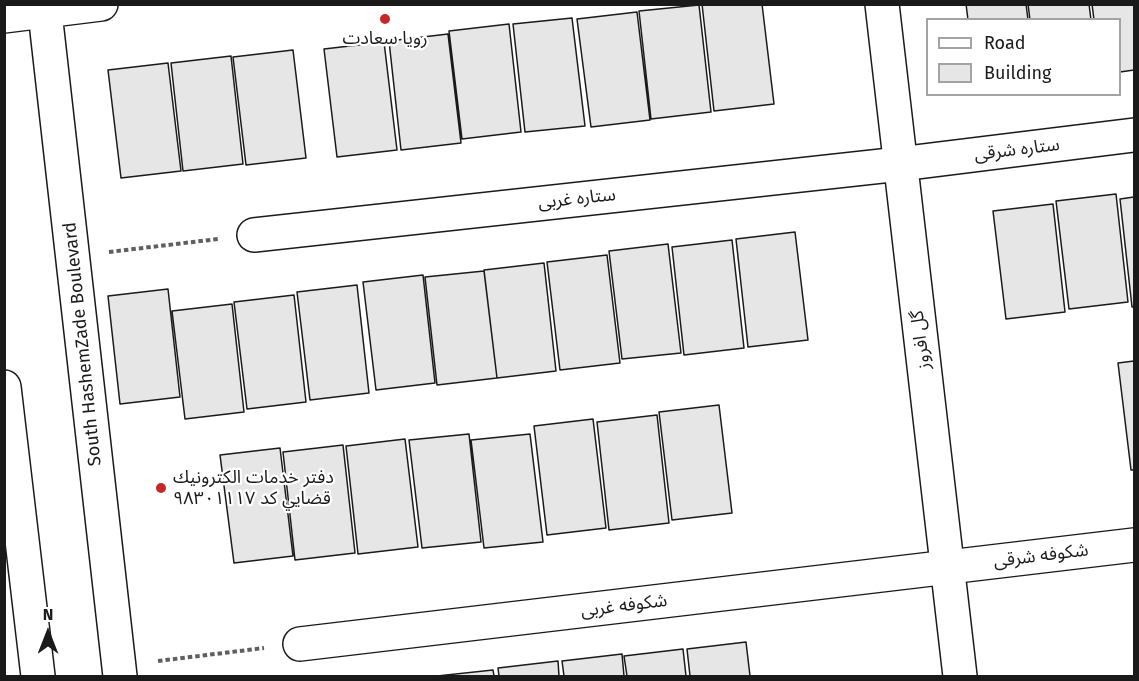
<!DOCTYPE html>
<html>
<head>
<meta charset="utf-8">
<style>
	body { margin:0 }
	#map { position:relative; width:1139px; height:681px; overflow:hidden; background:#fff; font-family:"Fira Sans",sans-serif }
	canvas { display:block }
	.frame { position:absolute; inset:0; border:6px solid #1a1a1a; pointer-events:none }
	.legend { position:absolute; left:926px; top:18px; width:195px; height:78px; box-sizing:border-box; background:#fff; border:2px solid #a3a3a3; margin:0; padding:8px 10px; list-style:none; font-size:18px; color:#1a1a1a }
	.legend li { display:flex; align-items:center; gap:12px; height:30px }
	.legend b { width:30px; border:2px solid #a3a3a3 }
	.north { position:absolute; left:18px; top:603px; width:60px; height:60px; -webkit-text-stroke:4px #fff; paint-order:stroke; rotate:0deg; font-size:16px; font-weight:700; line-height:24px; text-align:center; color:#1a1a1a }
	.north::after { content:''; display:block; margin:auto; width:21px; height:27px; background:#1a1a1a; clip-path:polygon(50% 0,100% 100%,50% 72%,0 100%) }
</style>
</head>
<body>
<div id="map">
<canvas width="1139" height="681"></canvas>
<div class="frame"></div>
<ul class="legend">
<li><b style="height:8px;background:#fff"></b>Road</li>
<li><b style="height:16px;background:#e6e6e6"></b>Building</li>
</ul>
<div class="north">N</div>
</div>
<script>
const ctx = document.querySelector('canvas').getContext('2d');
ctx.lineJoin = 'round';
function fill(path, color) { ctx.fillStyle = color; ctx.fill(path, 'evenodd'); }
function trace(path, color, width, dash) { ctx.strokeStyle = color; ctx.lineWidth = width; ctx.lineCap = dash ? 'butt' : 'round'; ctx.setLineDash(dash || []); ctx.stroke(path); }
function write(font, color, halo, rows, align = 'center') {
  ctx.font = font + ' "Fira Sans","Noto Sans Arabic",sans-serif'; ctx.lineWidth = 4.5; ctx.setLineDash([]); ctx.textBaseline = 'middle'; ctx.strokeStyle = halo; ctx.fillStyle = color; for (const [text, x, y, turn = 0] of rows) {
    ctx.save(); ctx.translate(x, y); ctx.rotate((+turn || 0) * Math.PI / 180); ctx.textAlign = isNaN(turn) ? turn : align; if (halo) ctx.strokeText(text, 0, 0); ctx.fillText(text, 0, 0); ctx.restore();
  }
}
const building = new Path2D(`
	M702,4H762L774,104L714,111Z
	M966,4H1026L1028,20H968Z
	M1028,4H1089L1091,20H1030Z
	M1092,4H1134V70L1120,72V20H1094Z
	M699,5L711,112L651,119L639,11Z
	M637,12L650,120L591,127L577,19Z
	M572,18L585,126L525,132L513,24Z
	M509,24L521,132L462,139L449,31Z
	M448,34L461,143L401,150L389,41Z
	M384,42L397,150L337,157L324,49Z
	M293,50L306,158L246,165L233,57Z
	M231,56L243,164L183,171L171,63Z
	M168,63L181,171L121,178L108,70Z
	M1116,194L1128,302L1069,309L1056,201Z
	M1134,197V307H1132L1120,199Z
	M1053,204L1065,312L1006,319L993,211Z
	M795,232L808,340L748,347L736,239Z
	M732,240L744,348L684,355L672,247Z
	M668,244L681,353L622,359L609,251Z
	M607,255L620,363L560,370L547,262Z
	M544,263L556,371L497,378L484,270Z
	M484,271L497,378L437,385L425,277Z
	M423,275L435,383L376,390L363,282Z
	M357,285L369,393L310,400L297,292Z
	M168,289L180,397L120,404L108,296Z
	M294,295L306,402L247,409L234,302Z
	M232,304L244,412L185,419L172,311Z
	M1134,361V470H1131L1118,363Z
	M719,405L732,513L672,520L659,412Z
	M657,415L669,523L609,530L597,422Z
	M593,419L606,528L547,535L534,426Z
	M469,434L481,542L422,548L409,440Z
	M530,434L543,542L484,548L471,440Z
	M405,439L418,547L358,554L346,446Z
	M343,445L355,553L295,560L283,452Z
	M280,448L293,556L234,563L220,455Z
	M746,642L750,676H690L687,649Z
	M683,649L686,676H627L624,656Z
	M622,654L624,676H564L562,661Z
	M558,661L559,676H499L498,668Z
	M493,670L494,676H437Z`);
const path = new Path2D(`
	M109,252L218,239
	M158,661L264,648`);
const street = new Path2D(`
	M254,235L900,164L1134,135
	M300,644L1134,545`);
const secondary = new Path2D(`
	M44,4L120,676
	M882,4L960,676
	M4,16L101,4
	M4,387L38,676`);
const markers = [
	[385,19,6,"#c62828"],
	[161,488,6,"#c62828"]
];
const poiNames = [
	["رویا سعادت",385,39],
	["دفتر خدمات الكترونيك",173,478,"left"],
	["قضايي كد ٩٨٣٠١١١٧",173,499,"left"]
];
const streetNames = [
	["ستاره شرقی",1017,150,-7],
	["ستاره غربی",577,199,-6],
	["گل افروز",921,340,-97],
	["South HashemZade Boulevard",83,344,-96],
	["شکوفه شرقی",1041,556,-7],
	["شکوفه غربی",624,606,-7]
];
fill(building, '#e6e6e6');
trace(building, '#1a1a1a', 1.5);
trace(street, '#1a1a1a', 36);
trace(secondary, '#1a1a1a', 36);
trace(path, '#5f5f5f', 4, [4.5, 3]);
trace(street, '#fff', 33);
trace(secondary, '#fff', 33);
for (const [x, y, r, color] of markers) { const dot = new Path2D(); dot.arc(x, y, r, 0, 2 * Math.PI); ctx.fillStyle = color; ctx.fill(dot); trace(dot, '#fff', 2); }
write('18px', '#1a1a1a', '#fff', poiNames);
write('18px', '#1a1a1a', '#fff', streetNames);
</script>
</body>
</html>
